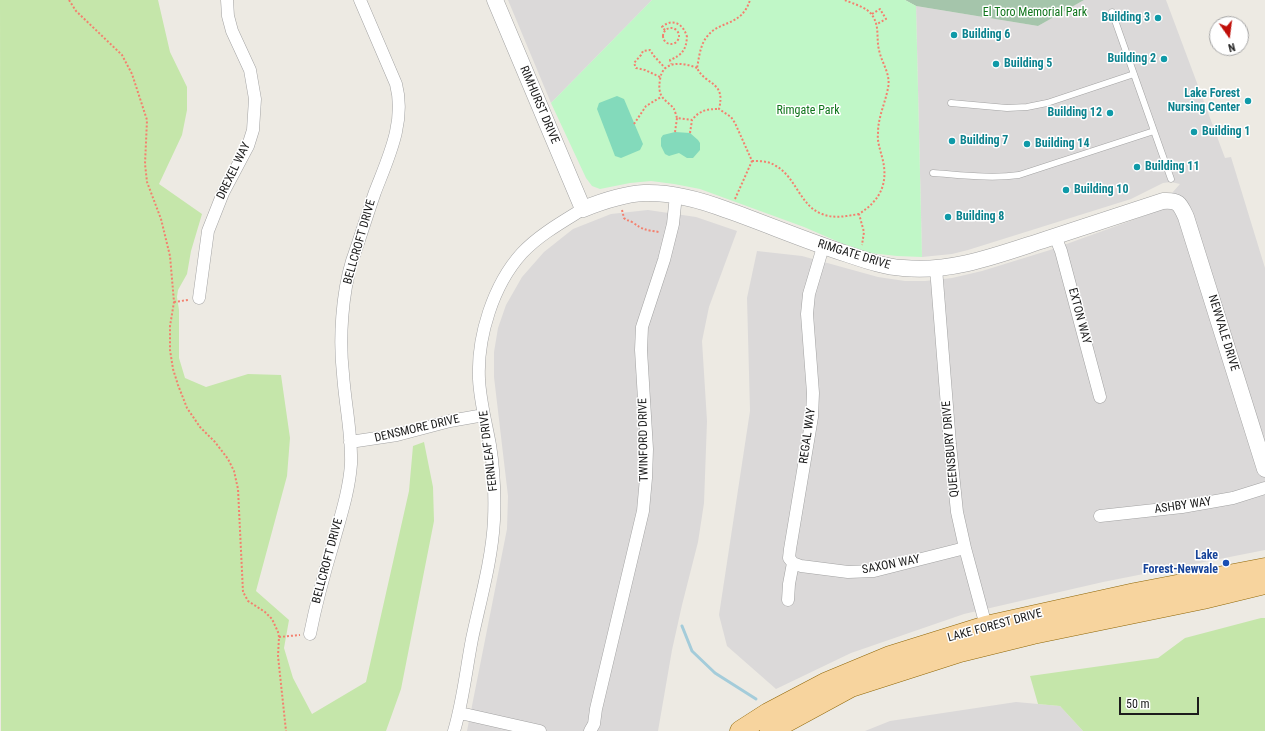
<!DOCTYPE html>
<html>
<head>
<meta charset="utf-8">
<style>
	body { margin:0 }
	#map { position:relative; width:1265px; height:731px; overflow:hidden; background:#edeae3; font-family:"Roboto Condensed",sans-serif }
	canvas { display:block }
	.north { position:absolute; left:1209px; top:16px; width:40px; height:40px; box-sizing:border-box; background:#fff; border:1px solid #a4a4a4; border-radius:50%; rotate:166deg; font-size:11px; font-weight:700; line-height:16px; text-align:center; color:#1c1c1c }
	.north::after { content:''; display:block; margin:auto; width:14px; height:18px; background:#c00f09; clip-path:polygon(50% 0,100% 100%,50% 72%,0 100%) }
	.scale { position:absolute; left:1119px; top:697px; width:80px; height:18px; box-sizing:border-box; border:2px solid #1c1c1c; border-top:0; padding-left:5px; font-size:12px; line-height:14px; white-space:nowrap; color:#1c1c1c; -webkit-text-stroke:3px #fff; paint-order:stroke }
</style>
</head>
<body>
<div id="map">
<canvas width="1265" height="731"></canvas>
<div class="north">N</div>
<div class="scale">50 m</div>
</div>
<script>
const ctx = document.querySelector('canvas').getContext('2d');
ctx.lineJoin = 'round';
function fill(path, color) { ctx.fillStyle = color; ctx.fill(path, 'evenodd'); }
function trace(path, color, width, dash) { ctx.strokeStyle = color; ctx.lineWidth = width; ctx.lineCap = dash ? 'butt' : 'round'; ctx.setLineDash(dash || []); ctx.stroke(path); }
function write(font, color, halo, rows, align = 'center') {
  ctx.font = font + ' "Roboto Condensed",sans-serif'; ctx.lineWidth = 3; ctx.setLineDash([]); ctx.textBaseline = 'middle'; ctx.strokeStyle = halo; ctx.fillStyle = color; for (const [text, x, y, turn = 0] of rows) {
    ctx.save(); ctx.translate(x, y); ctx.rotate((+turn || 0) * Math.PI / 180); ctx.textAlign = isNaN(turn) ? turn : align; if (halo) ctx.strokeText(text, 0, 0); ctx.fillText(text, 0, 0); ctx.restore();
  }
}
const residential = new Path2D(`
	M508,0H652L551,103Z
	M1084,0H1166L1225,158L1231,157L1265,268V550L1103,582L964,614L851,653L776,689L727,646L719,615L750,411L747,298L757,251L802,256L878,277L905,281H925L952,278L982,271L1050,250L1155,212L1180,184L1171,182L1163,183L1131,199L968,250L952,254L922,257L916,6L1038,26Z
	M648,210L696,217L737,231L709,307L702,341L707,421L704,503L698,542L682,605L672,650L658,731H467L507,529L508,496L494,377V352L498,328L506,305L522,277L544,252L573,229L611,214Z
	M1016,702L1060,706L1083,731H865L890,721Z`);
const grass = new Path2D(`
	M0,0H158L170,52L187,87V110L182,135L159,184L202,214L191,251L187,274L178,290L177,297L179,310V358L185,378L206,387L248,374L281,375L290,438L287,476L256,591L289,620L284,648L293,678L312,714L366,682L409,491L413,446L424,442L433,487L434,521L401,689L386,731H1Z
	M1261,618H1265V731H1083L1060,706L1038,704L1030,676L1158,658L1185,638Z`);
const cemetery = new Path2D(`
	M905,0H1084L1038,26L916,6Z`);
const park = new Path2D(`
	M652,0H905L916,6L922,257L897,256L870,253L841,243L804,227L700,189L674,184L651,181L630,183L600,189L592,186L586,178L551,103Z`);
const pitch = new Path2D(`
	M617,96L624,99L643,144L640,150L621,158L615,156L597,109L599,103Z
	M675,132L690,133L698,140L700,143V150L693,158H687L679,153L669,156L665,154L661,146V138L663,135Z`);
const stream = new Path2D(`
	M682,626L692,651L715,673L756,699`);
const path = new Path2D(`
	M69,0L76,11L122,55L132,74L147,120L145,164L147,182L161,219L170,256L174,302L170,326V350L173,369L178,385L187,408L200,427L215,442L228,459L234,471L238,489L243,592L248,601L265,612L272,619L278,632L279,637L278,656L286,731
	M845,0C853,4 867,7 872,15C880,26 876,38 879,50C882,64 891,74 888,88C885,104 878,117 878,133C877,141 880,149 882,157C889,182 881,200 859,214L864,232L862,245
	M872,14L880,9L886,19L877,24
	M663 36a8 8 0 1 1 16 0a8 8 0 1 1-16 0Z
	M665,30L662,27C673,17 684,25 687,37C686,50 682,55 670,60L671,64
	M697,68C683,62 662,60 660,80C659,85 659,91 661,95C664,101 671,104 674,109C675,111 676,115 677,118L692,120C700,110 707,109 719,109
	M660,77L645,70L636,68L634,63L641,55L643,51L650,50L654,56L665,68
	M634,124L646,106L661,97
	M675,132L677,118
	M690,133L692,120
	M752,161C760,161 769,161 776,166C796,177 800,206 822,214C834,219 847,216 859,214
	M735,199L752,161L735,123L731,117L719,109C726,81 706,86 697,68C699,58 700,46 706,38C719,19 741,28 750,0
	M622,210L624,218C627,221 629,220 632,222C643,230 646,230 659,232
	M174,302L188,300
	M279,637L300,635`);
const service = new Path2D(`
	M1112,12L1171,179
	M951,103L1007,108L1027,107L1047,103L1134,74
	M933,173C961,175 991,179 1019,175L1154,131`);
const minor = new Path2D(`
	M1055,236L1061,251L1100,397
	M936,268L950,444L957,512L965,548L986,626
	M199,298L208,231L223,193L240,161L248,146L253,130L255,99L250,70L232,31L228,16L227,0
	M350,442L397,435L450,421L484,415
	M1100,516L1182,507L1233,498L1265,488
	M793,563L801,566L848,572L874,571L965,548
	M788,600L789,584L793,563L789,558L790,549L812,417L813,393L807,314L809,294L823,247
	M310,634C316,604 324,574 333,544C340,518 349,492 351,464C352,434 345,404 343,374C339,339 342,294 352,261C360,238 367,215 375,192C388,158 406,122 396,84L360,0
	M460,713L540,731
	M454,731C463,701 466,670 472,639C480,601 492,560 494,520C495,495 494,470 490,445C486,423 480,401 479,379C477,337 493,285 522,253C539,235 562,222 583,209
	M590,731L594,724L596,709L643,511L646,478L647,449L641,350L642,327L664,260L673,224L676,195`);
const tertiary = new Path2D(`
	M495,0L583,209C603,201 623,194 644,193C673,192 701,200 727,210C767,224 806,241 847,254C865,260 884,267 903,268C953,273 1000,254 1047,239C1086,226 1124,214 1163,201C1179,200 1180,204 1186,217L1265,469`);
const primary = new Path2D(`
	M740,731L768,713L825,683L890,656L986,626L1135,593L1265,568
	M770,731L851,687L960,652L1033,634L1203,599L1265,584`);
const markers = [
	[1158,18,4,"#0f9aa8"],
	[954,35,4,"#0f9aa8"],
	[1164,59,4,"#0f9aa8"],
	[996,64,4,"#0f9aa8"],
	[1248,101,4,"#0f9aa8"],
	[1110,113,4,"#0f9aa8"],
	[1194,132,4,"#0f9aa8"],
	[952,141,4,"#0f9aa8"],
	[1027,144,4,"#0f9aa8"],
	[1137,167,4,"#0f9aa8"],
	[1066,190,4,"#0f9aa8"],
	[948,217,4,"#0f9aa8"],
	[1226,563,4,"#1a4fb4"]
];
const parkNames = [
	["El Toro Memorial Park",1035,13],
	["Rimgate Park",808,111]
];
const cultureNames = [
	["Building 3",1150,18,"right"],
	["Building 6",962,35],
	["Building 2",1156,59,"right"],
	["Building 5",1004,64],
	["Lake Forest",1240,94,"right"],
	["Nursing Center",1240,108,"right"],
	["Building 12",1102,113,"right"],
	["Building 1",1202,132],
	["Building 7",960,141],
	["Building 14",1035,144],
	["Building 11",1145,167],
	["Building 10",1074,190],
	["Building 8",956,217]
];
const streetNames = [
	["RIMHURST DRIVE",539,105,67],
	["DREXEL WAY",234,171,-64],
	["BELLCROFT DRIVE",360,242,-74],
	["RIMGATE DRIVE",854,255,17],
	["EXTON WAY",1079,316,75],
	["NEWVALE DRIVE",1223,333,73],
	["DENSMORE DRIVE",417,429,-13],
	["REGAL WAY",808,436,-82],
	["TWINFORD DRIVE",644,440,-91],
	["QUEENSBURY DRIVE",951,449,-95],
	["FERNLEAF DRIVE",489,451,-97],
	["ASHBY WAY",1183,506,-8],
	["BELLCROFT DRIVE",328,561,-75],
	["SAXON WAY",891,565,-11],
	["LAKE FOREST DRIVE",995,626,-15]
];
const transitNames = [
	["Lake",1218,556],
	["Forest-Newvale",1218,570]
];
fill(residential, '#dbd9d9');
fill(grass, '#c5e6aa');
fill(cemetery, '#a5c5ab');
fill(park, '#c0f7c7');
fill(pitch, '#83dabb');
trace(stream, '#a4ccda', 3);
trace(service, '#a3a3a3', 7);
trace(minor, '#a3a3a3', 13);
trace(tertiary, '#a3a3a3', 17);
trace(primary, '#8f6606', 21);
trace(path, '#f3806e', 2, [2, 2]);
trace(service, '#fff', 6);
trace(minor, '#fff', 12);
trace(tertiary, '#fff', 16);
trace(primary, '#f7d49e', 20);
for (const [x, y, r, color] of markers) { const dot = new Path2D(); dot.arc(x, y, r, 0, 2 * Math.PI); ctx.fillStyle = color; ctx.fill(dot); trace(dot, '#fff', 1.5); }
write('12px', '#10751c', '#fff', parkNames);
write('bold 12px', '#0d838f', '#fff', cultureNames, 'left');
write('12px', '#1c1c1c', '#fff', streetNames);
write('bold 12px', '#164399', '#fff', transitNames, 'right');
</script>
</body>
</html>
